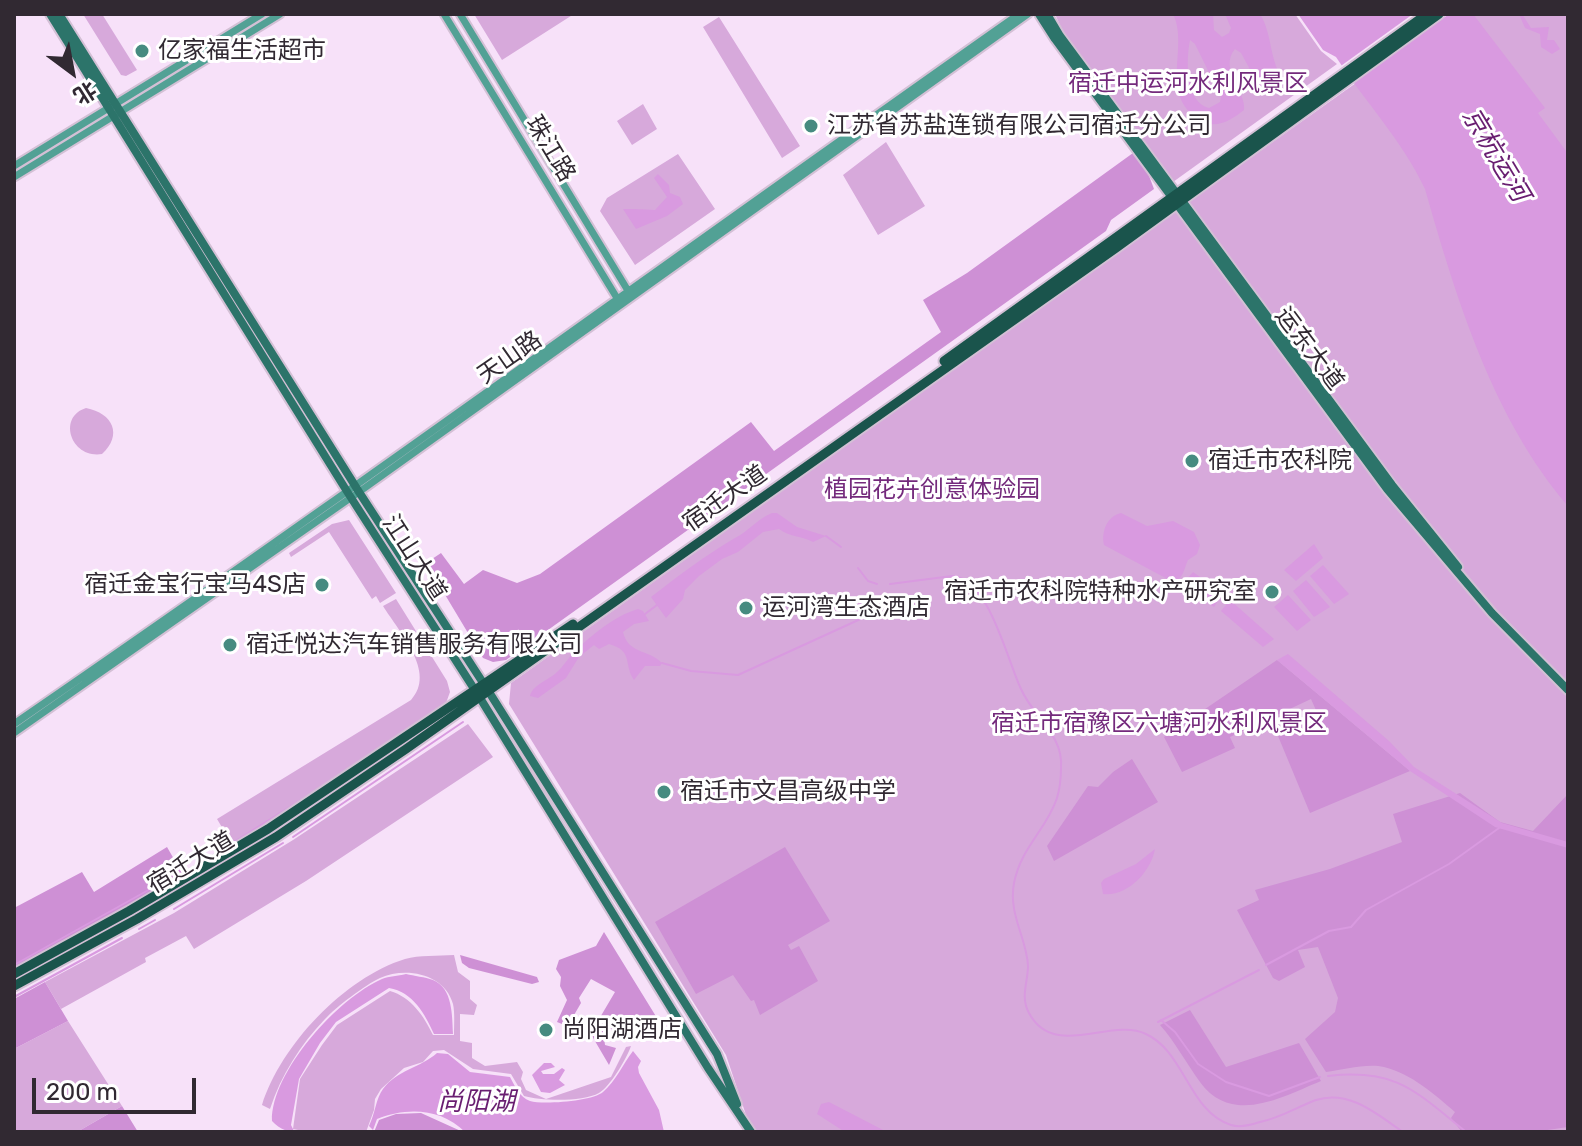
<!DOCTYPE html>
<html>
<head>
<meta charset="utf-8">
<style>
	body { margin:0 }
	#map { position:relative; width:1582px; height:1146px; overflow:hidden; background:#f7e1f9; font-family:Rubik,"Noto Sans SC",sans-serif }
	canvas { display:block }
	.frame { position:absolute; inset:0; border:16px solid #312932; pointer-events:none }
	.north { position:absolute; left:32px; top:32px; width:80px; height:80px; -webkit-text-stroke:6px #fff; paint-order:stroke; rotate:148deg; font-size:22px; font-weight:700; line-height:32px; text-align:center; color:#312932 }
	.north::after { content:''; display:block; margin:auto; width:28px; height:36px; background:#312932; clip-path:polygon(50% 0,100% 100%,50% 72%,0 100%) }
	.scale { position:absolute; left:32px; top:1078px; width:164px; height:36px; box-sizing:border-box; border:4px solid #312932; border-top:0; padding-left:10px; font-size:24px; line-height:28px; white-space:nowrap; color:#312932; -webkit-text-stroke:6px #fff; paint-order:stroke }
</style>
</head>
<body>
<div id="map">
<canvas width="1582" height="1146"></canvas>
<div class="frame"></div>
<div class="north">北</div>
<div class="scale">200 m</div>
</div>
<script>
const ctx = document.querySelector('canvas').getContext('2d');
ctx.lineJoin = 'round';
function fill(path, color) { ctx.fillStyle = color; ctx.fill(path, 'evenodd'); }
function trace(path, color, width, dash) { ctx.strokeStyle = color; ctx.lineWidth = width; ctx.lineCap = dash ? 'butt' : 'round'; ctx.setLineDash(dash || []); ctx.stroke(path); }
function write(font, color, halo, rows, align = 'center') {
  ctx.font = font + ' Rubik,"Noto Sans SC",sans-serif'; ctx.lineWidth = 6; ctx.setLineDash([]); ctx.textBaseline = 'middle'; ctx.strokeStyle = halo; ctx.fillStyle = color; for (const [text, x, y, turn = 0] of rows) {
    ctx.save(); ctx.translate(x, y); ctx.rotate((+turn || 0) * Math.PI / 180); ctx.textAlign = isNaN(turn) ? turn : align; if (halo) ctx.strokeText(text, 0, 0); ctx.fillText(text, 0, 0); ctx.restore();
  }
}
const green = new Path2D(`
	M83,14H102L137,70L126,76L121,75Z
	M474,14H574L502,60Z
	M1055,14H1295L1321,51L1337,64L1173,182L1062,30Z
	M1453,14H1568V1132H755L748,1121L726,1055L509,704L511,683Z
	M719,17L800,146L782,158L703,27Z
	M643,104L657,129L632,145L617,121Z
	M886,142L925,206L878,235L843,175Z
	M678,154L715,209L635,265L600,211L607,198Z
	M86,408C113,413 123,435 102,454C71,459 57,417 86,408Z
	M349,520L396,593L380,603L376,596L372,599L329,532L291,557L289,553L332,524Z
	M396,599L447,681L450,692L446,703L314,796L235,845L229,839L217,819L411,700C437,672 399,632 383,606Z
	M468,724L493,757L306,881L194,949L186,936L145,958L146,962L61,1009L45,982L174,913L293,840Z
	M454,955L458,972L470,981V999L477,1005L474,1015L460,1014V1041L472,1043V1058L485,1066L517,1062L523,1072L521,1079L526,1090L546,1099L611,1077L626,1047L631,1046C627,1058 610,1087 599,1093C583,1102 541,1101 524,1096L511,1074L473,1069L444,1050L433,1051L423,1062L404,1068L381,1089L375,1099L374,1110L366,1132H308L293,1129L300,1079L322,1045L337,1025L390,991C411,997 424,1016 433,1035H454C454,1026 455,1013 453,1004C445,974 406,966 380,978C365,985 336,1007 325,1019C301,1044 281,1075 270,1109L262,1105C281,1045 344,978 405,959C419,955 438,956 454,955Z
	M68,1021L122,1106L77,1132H14V1049Z`);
const forest = new Path2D(`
	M1133,153L1148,173L1154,189L1111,220L1106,231L506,660L493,662L483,658L426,563L441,553L464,584L483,570L517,583L540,574L751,422L774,451L941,332L923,300L967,273Z
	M1277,660L1410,771L1310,813L1278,736L1319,717L1311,699L1230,737L1235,748L1182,772L1164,737Z
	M1132,759L1158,802L1054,861L1047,846L1088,786L1098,787L1113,772Z
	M1460,793L1500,822L1533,831L1568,794V1127L1534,1132H1462L1451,1118L1455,1112C1434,1094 1412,1074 1384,1067C1367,1063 1343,1070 1326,1072L1305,1039L1335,1012L1338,998L1318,947L1298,950L1305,967L1279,981L1273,978L1237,910L1259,900L1255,890L1330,869L1402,842L1393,814Z
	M167,847L182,873L181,876L14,969V908L82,872L94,892Z
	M785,847L830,921L788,945L791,950L799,946L818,981L760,1015L754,1000L751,1001L733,975L696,994L655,922Z
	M604,932L657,1018L641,1026L603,1030L605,1045L616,1048L609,1065L592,1036V1031L615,992L591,979L579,998L581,1003L570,1022L562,1024L557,1022L567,1000L560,986L561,977L556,969L559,960L596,946Z
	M460,955L537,977L539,982L532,984L469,968L462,963Z
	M45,982L68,1021L14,1049V999Z
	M1190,1010L1226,1067L1299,1043L1321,1081C1282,1097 1232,1126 1200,1082C1186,1063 1176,1043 1160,1025Z
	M122,1106L138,1132H77Z
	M421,1113L463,1132H374L379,1120L396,1114Z`);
const water = new Path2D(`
	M1173,14H1213L1214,30L1222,37L1229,33L1231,28L1225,14H1260C1273,35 1269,61 1284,81L1282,87L1270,94L1259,86L1241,53L1235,49C1218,69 1247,93 1244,110C1233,119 1217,129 1204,122C1156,98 1190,48 1173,14ZM1190,40L1195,44L1221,97L1220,102L1209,108C1185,102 1186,60 1190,40Z
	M1298,14H1473L1545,108L1538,113L1566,151L1568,149V506C1493,419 1456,298 1425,189C1402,140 1365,102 1336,57L1323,50Z
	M1519,14H1522L1531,28L1549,27L1547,40H1554L1560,49L1552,54L1541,47L1540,34L1525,28Z
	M658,174L669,185L670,193L680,197L683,204L667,216L636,229L623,209C634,209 642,209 655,210L667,197L654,178Z
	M772,513H777L797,527L826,536L813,542C802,536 789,537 779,529L763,532L738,552L722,559L699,576L685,590L683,599L666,618L651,597C678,576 706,555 735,538C749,531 757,519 772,513Z
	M1121,513L1147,526L1173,521L1194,532L1200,545L1197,554L1188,560C1184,568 1184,579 1173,582L1104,545C1101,532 1107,516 1121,513Z
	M1314,544L1323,558L1296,581L1284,570Z
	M1323,565L1349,594L1334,604L1310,576Z
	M1193,572L1223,593L1214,607L1181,586Z
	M1306,580L1330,607L1314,617L1293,591Z
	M1288,595L1311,620L1297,631L1274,607Z
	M1230,600L1274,639L1263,647L1221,611Z
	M638,609L643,611L649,621L634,624L623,632C628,654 648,649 662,663L660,666H645L634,680C623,664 634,651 609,644L599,649L594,645L579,657L566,678L538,698L530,696C532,685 549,680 557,672C564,666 568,658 574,652C592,635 614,616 638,609Z
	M1288,654L1389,741L1414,767L1502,823L1568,842V848L1495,827L1410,771L1277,660Z
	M1155,849C1151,872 1127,897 1103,894L1101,883L1104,879L1136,864Z
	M406,974C414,976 425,977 433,980C453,988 452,1016 453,1034H434C425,1014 413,992 389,988L336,1022L320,1043L299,1079L291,1125L294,1131L299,1132C289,1132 280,1130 272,1121C271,1072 338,998 382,979C389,976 398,976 406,974Z
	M633,1051L641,1061L638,1067L639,1073L659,1110L664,1132H465C441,1108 407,1107 377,1119L373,1130L369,1126C375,1114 376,1098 383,1089C397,1070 420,1068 437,1053L448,1054L470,1072L510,1077C515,1086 519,1097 530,1101C543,1105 593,1101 603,1092C616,1081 623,1064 633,1051Z
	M544,1063H551L555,1067L541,1071L543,1074H554L562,1068L565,1070L559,1080L565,1085L550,1093L541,1092L532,1075Z
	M829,1102L887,1132H845L817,1114L821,1104Z`);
const pier = new Path2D(`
	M1413,14H1449L1349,85L1338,68Z`);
const stream = new Path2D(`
	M826,536L841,547
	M858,568L868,581L877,584
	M890,584L952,576C989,578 1007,660 1021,689C1033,717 1064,735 1061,768C1061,778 1060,788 1057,798C1047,829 1021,847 1014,883C1008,914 1027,939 1028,966C1028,982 1020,997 1029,1013C1054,1060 1111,1017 1146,1034C1185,1052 1189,1112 1231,1125C1240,1128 1251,1125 1260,1122C1280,1118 1297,1107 1316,1100C1349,1089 1378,1115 1403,1132
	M645,614L657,605
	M662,663L691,671L738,675L878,611
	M293,837L463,722
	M234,842L328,783L435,710
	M174,909L283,843
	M139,929L155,920
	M14,965L170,878
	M1266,965L1329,931L1351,927L1366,910L1449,864L1499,828
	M14,997L122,938
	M1161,1020L1175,1032L1198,1064L1226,1082L1269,1096L1320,1077
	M1158,1022L1259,970
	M1328,1076C1396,1068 1415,1091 1465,1131`);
const tertiary = new Path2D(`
	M444,14L620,303
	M460,14L630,294
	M14,166L262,14
	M14,177L280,14
	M14,724C352,492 683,250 1019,14
	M14,733L359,492L1028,14`);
const secondary = new Path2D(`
	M50,14L348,493L480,698L708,1068L751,1132
	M59,14L359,492L489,692L717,1054L737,1104
	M1039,14L1055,39L1387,489L1492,613L1568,690
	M1047,14L1060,36L1392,485L1458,567`);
const primary = new Path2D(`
	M944,361L1427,14
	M14,974L129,911L268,829L573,624
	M14,986L137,919L276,837L406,749L1116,248L1439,14`);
const markers = [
	[142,51,8,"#468b80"],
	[811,126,8,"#468b80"],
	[1192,461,8,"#468b80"],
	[322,585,8,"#468b80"],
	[1272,592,8,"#468b80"],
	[746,608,8,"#468b80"],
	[230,645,8,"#468b80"],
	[664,792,8,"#468b80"],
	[546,1030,8,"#468b80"]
];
const poiNames = [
	["亿家福生活超市",158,51],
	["江苏省苏盐连锁有限公司宿迁分公司",827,126],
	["宿迁市农科院",1208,461],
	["宿迁金宝行宝马4S店",306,585,"right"],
	["宿迁市农科院特种水产研究室",1256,592,"right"],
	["运河湾生态酒店",762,608],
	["宿迁悦达汽车销售服务有限公司",246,645],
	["宿迁市文昌高级中学",680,792],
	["尚阳湖酒店",562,1030]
];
const parkNames = [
	["宿迁中运河水利风景区",1188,84],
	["植园花卉创意体验园",932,490],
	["宿迁市宿豫区六塘河水利风景区",1159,724]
];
const streetNames = [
	["珠江路",550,149,59],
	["运东大道",1309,349,53],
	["天山路",510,358,-35],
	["宿迁大道",725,499,-35],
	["江山大道",414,558,57],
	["宿迁大道",191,863,-31]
];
const waterNames = [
	["京杭运河",1495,155,59],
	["尚阳湖",476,1102]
];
fill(green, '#d7a9db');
fill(forest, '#ce90d5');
fill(water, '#d99ae0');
fill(pier, '#f7e1f9');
trace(stream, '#d99ae0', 2);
trace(tertiary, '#d3c0d5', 11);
trace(secondary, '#d3c0d5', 12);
trace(primary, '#d3c0d5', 13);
trace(tertiary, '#52a195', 7);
trace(secondary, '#2c746a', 8);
trace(primary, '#1a544c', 9);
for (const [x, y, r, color] of markers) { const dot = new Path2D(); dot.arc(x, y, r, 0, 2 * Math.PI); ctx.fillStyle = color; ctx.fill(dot); trace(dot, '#fff', 3); }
write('24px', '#312932', '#fff', poiNames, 'left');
write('24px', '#742a7c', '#fff', parkNames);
write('24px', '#312932', '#fff', streetNames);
write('italic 26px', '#691e71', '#fff', waterNames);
</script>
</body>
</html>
